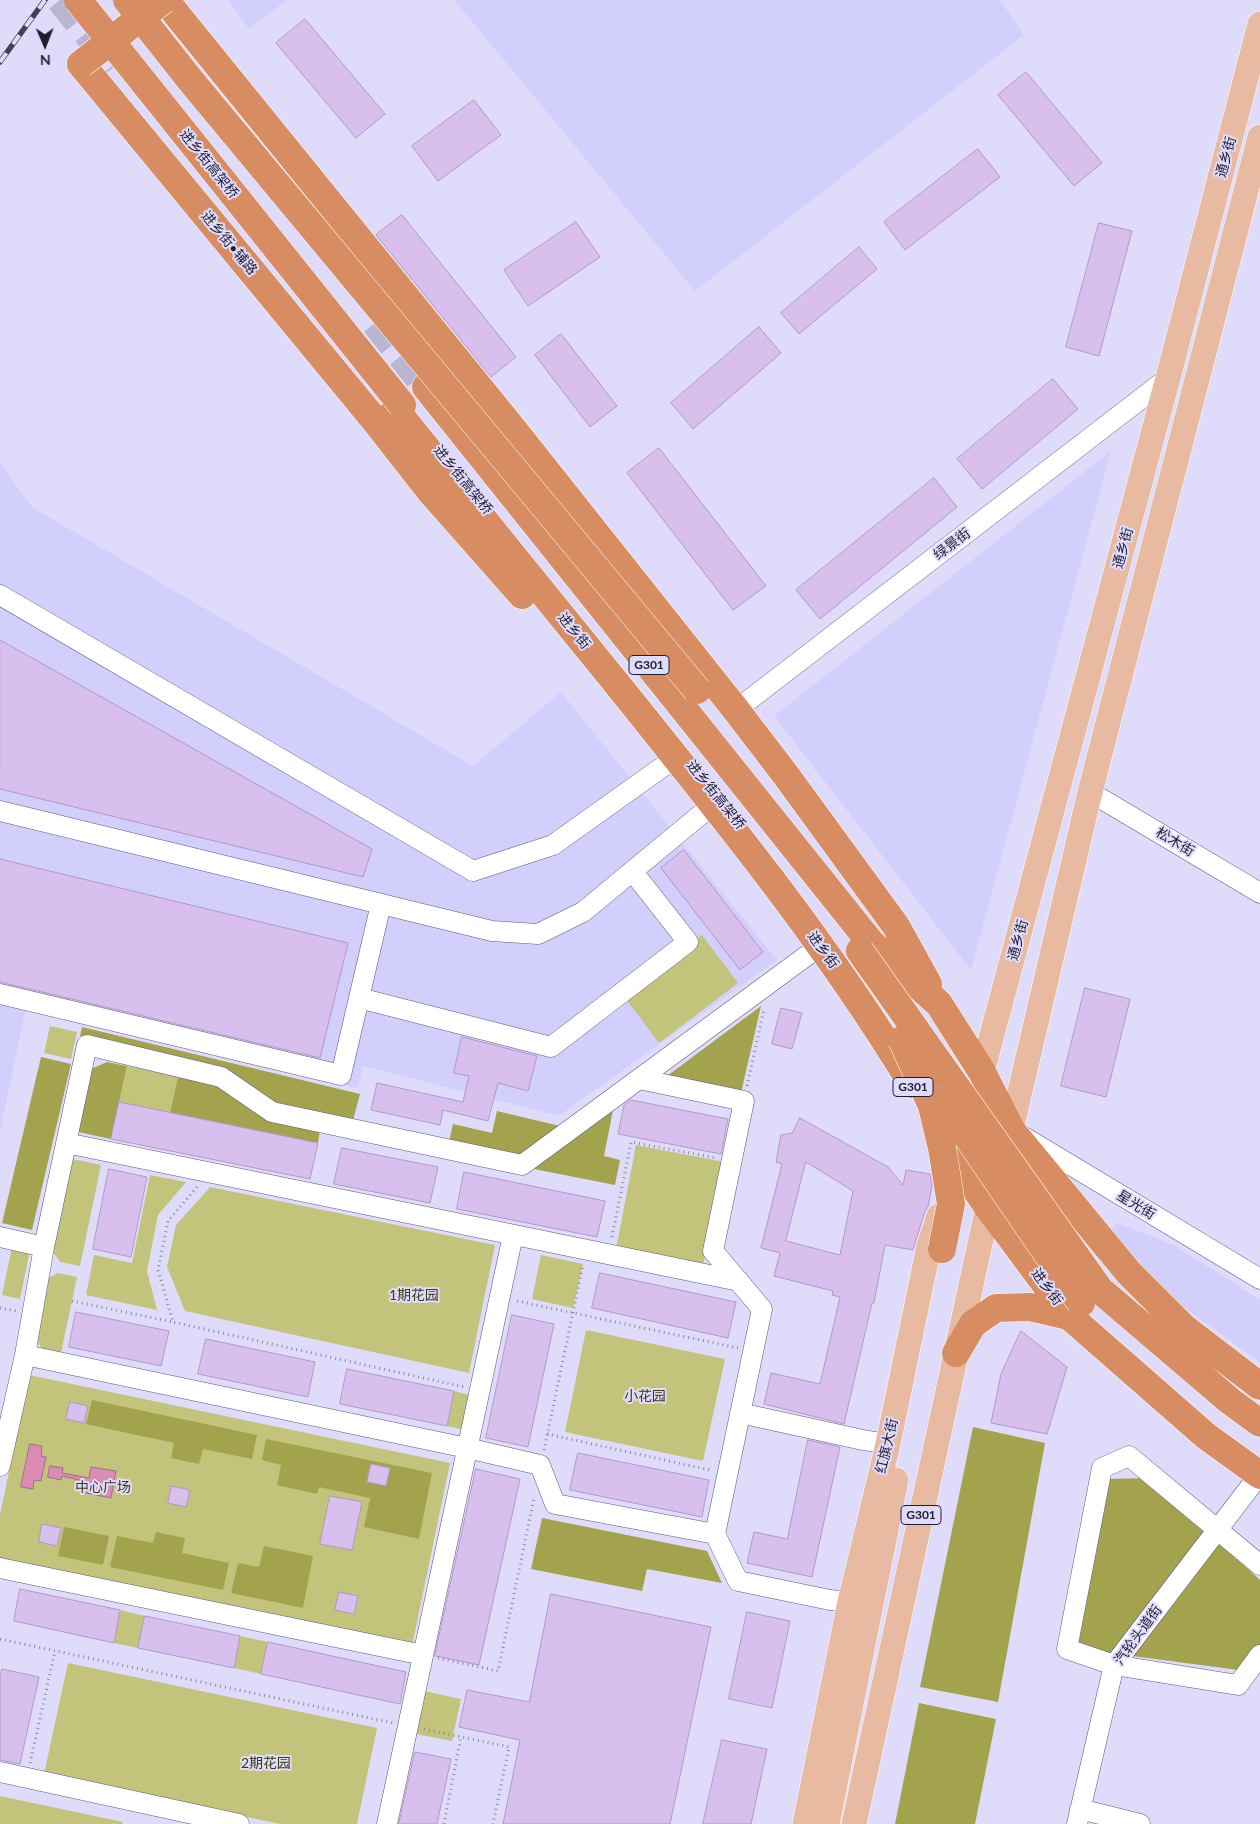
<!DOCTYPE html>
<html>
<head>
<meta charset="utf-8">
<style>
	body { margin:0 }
	#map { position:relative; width:1260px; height:1824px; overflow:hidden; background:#dfdcfb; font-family:Lato,sans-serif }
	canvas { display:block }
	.north { position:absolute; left:20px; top:20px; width:50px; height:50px; -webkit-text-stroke:4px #dfdcfb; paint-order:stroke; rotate:179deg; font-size:14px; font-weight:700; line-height:20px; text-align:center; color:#201d30 }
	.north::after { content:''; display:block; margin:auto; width:18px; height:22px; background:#201d30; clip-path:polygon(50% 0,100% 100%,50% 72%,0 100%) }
</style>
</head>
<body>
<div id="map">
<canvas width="1260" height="1824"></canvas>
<div class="north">N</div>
</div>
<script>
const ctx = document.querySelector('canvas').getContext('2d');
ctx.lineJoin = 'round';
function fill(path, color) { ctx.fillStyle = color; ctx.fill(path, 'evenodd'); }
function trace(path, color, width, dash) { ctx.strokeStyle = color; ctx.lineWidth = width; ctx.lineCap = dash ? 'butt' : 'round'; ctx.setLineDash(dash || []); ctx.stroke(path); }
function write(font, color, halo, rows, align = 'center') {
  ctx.font = font + ' Lato,"Noto Sans SC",sans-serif'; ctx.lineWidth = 4; ctx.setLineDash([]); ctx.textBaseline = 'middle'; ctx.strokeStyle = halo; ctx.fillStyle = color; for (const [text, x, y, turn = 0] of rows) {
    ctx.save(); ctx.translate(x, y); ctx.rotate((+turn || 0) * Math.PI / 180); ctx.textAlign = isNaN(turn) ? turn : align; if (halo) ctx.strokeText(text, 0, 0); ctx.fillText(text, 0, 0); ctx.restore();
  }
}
const built = new Path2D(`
	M228,0H287L249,29Z
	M454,0H1000L1024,35L695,291Z
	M1111,451L971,970L774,716Z
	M0,463L32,507L473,766L561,692L777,960L559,1116L363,1066L358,1088L26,1007L0,1132Z
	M1117,1223L1174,1245L1260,1300V1362L1158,1289L1108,1232Z`);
const green = new Path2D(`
	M702,935L738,983L659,1043L623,995Z
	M50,1026L77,1032L71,1059L44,1053Z
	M127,1066L178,1076L170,1113L119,1103Z
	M636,1145L724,1162L703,1266L616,1249Z
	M73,1159L101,1165L80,1266L60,1262L53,1252Z
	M150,1175L186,1182L158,1215L147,1271L157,1310L86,1295L94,1255L132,1263Z
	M210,1187L495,1245L469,1373L185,1311L167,1267L176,1225Z
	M12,1247L30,1250L20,1299L2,1295Z
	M541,1255L583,1264L573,1308L532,1299Z
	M58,1273L77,1277L61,1353L42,1349L35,1337L48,1278Z
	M586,1330L725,1359L703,1461L565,1432Z
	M29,1375L450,1463L412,1646L0,1563V1515Z
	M454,1391L473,1396L465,1430L447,1426Z
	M120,1610L145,1616L138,1648L114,1643Z
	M240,1636L268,1642L261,1674L234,1668Z
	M68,1663L377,1728L357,1824H280L44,1774Z
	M424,1691L461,1699L452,1741L416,1734Z
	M0,1796L123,1822L122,1824H0Z`);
const forest = new Path2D(`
	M761,1006L741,1093L667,1076Z
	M82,1027L360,1094L353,1120L273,1102L222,1068L80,1036Z
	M41,1057L71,1064L32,1230L2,1223Z
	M107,1062L127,1066L111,1139L78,1132L91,1069Z
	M178,1076L221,1084L320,1130L318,1143L170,1113Z
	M613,1110L604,1156L620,1160L615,1185L534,1169Z
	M497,1111L560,1126L518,1157L449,1141L453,1124L492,1133Z
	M92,1400L257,1435L252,1459L203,1449L199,1464L171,1458L174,1443L86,1424Z
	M973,1427L1045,1443L998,1702L920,1687Z
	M266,1439L432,1473L419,1539L364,1527L370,1498L319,1487L317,1494L277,1485L281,1465L262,1460Z
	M1149,1478L1260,1580V1651L1246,1671L1072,1648L1106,1479Z
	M542,1518L707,1551L722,1583L647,1569L642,1591L531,1569Z
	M64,1527L109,1536L103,1565L58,1556Z
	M156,1532L185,1538L182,1553L229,1563L223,1590L110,1567L117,1536L153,1543Z
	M264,1546L313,1556L303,1608L231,1593L238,1563L259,1567Z
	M919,1703L996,1719L975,1824H895Z`);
const water = new Path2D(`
	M30,1444L42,1446L41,1456L46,1457L41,1481L34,1480L33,1489L21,1487Z
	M50,1466L63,1468L62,1473L89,1478L91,1467L116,1471L111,1498L86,1493L88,1482L62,1476L61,1480L48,1477Z`);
const building = new Path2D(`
	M305,19L385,114L356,138L276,43Z
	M1026,72L1102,163L1074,186L998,95Z
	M474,100L501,135L438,181L412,146Z
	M978,149L1000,177L905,250L884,222Z
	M402,215L516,357L491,377L376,235Z
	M576,222L600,257L528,306L504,270Z
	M1099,223L1132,231L1099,356L1066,347Z
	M859,247L877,269L799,334L781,313Z
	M759,327L781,353L693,429L671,403Z
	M561,334L617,406L590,427L535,355Z
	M1053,379L1078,409L982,489L957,459Z
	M659,448L766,586L733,610L627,473Z
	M934,478L957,507L820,619L796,590Z
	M0,640L372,849L363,877L0,789Z
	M684,850L763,952L740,970L661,868Z
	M0,859L348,943L320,1058L0,982Z
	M1085,988L1130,999L1106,1097L1061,1086Z
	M781,1008L802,1013L792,1049L772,1044Z
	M462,1037L537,1056L528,1091L498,1083L488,1121L443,1110L440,1125L371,1110L377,1083L463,1102L469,1076L454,1073Z
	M631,1100L728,1119L721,1154L618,1134L624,1105Z
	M119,1102L318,1143L310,1179L111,1139Z
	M800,1118L888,1167L903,1185L906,1170L930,1174L932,1186L928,1207L925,1211L913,1250L885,1245L874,1303H872L844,1424L764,1404L771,1373L820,1384L840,1297L832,1295L833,1291L774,1276L780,1253L761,1248L782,1164L776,1162L781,1135L792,1133ZM806,1162L853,1191L840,1255L786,1241Z
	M342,1148L438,1167L430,1203L334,1184Z
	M109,1169L147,1177L131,1257L93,1249Z
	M464,1172L605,1201L597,1237L457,1209Z
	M600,1273L736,1302L728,1338L592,1308Z
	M76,1312L169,1331L161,1366L69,1347Z
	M512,1315L554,1324L528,1447L486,1438Z
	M1021,1331L1067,1367L1047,1434L991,1423L1001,1374Z
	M206,1339L315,1362L308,1397L198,1374Z
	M347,1369L454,1391L447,1426L340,1404Z
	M70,1402L88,1406L84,1423L66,1419Z
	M808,1440L840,1447L812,1577L747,1563L754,1532L787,1539Z
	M578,1453L709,1480L702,1517L570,1490Z
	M371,1464L390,1468L386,1486L367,1482Z
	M476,1469L520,1479L479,1665L435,1656Z
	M172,1486L190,1490L186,1507L168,1503Z
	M330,1496L362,1502L352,1550L320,1544Z
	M42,1524L61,1528L57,1546L39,1542Z
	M20,1589L120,1610L114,1643L14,1621Z
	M339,1592L358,1596L354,1614L335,1610Z
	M551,1594L711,1627L670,1824H503L520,1740L459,1727L467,1690L529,1702Z
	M747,1612L790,1621L772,1708L729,1699Z
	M145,1616L240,1636L234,1668L138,1648Z
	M268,1642L406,1672L400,1704L261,1674Z
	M2,1669L39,1677L20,1764L0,1760V1678Z
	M722,1740L767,1749L751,1824H703Z
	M415,1752L451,1759L437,1824H399Z`);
const highwayTunnel = new Path2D(`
	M60,0L114,67
	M375,323L426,387`);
const path = new Path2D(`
	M747,1086L764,1009
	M197,1187L168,1221L158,1270L173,1322L464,1387
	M612,1237L631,1142L716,1158
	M72,1301L173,1322
	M517,1301L738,1348
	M0,1308L16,1311
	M547,1434L710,1470L711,1468
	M544,1450L583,1265
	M0,1639L393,1723
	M438,1658L498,1671L534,1498
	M424,1729L509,1747L493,1824
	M30,1763L55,1651
	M444,1824L461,1737`);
const minor = new Path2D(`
	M0,595L473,871L553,845L668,763
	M736,710L1168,378
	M1090,792L1260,893
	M0,811L492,931L538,934L583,912L705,811
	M0,994L341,1075L381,904
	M359,998L551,1047L688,942L633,872
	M639,1079L744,1101L713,1251L762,1309L715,1534
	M1024,1137L1260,1279
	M66,1143L739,1281
	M0,1237L44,1247
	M25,1355L467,1448L540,1465L555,1504L715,1534L738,1581L830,1600L850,1602
	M740,1413L863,1440L888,1444
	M0,1466L25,1355L44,1247L87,1045L221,1077L272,1112L522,1165L809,954
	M1260,1565L1129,1456L1102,1468L1067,1649L1114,1665L1238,1685L1260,1655
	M0,1568L423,1655
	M0,1772L239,1824
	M1080,1809L1140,1824
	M387,1824L513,1235
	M1077,1824L1114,1665L1260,1474`);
const major = new Path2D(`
	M982,1072L1168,378L1260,24
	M1011,1130L1090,792L1260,137
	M805,1824L850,1602L888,1444L929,1246L939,1216
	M827,1824L896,1480
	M854,1824L988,1207`);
const highway = new Path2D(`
	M165,0L513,429L736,710L785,774L896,926L928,984
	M81,64L377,423L431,492L522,595
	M426,387L871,943L939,1004L982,1072L1011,1130L1129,1273L1184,1328L1260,1386
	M395,409C474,508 554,607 634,705C732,827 831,950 912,1084
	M940,1132L958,1163L988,1207L1069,1316L1206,1436L1260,1475
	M1100,1290L1230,1401L1260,1423
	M956,1353L973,1324L996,1308L1030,1307L1069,1316`);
const rail = new Path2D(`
	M0,62L45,0`);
const highwayBridge = new Path2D(`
	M78,0L402,405
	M127,0L191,81L697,690
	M81,64L163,0
	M860,951L1100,1290
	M902,1040L932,1106L942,1148L951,1204L942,1249
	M943,1101L1081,1303`);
const shields = [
	[649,665,40],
	[913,1087,40],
	[921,1515,40]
];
const shieldNames = [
	["G301",649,665],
	["G301",913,1087],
	["G301",921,1515]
];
const streetNames = [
	["通乡街",1226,157,-75],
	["进乡街高架桥",209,164,51],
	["进乡街•辅路",229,243,50],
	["进乡街高架桥",463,480,51],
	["绿景街",952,544,-37],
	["通乡街",1123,548,-75],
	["进乡街",574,631,51],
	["进乡街高架桥",716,795,51],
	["松木街",1175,842,31],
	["通乡街",1018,940,-75],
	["进乡街",823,950,54],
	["星光街",1136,1205,31],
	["进乡街",1047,1287,53],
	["红旗大街",887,1446,-77],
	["汽轮头道街",1138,1635,-54]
];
const parkNames = [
	["1期花园",414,1295],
	["小花园",645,1396],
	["中心广场",103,1487],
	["2期花园",266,1763]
];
fill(built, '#d3cffd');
fill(green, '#c2c47c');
fill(forest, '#a3a34e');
fill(water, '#dc8cb3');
trace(water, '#a46b8c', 1);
fill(building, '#d9bfee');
trace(building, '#b098c5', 1);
trace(highwayTunnel, '#b9b6d2', 28, [28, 14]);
trace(minor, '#5c5682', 21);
trace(major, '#fff', 26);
trace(highway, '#fff', 29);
trace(path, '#8b88a2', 3, [1, 4]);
trace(minor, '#fff', 20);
trace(major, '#e7baa1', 25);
trace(highway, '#d78c62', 28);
trace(rail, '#434055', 5.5);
trace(rail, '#dfdcfb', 4, [11]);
trace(highwayBridge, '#fff', 29, []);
trace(highwayBridge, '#d78c62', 28);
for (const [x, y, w] of shields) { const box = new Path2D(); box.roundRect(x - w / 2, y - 9.5, w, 19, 4); ctx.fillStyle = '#dfdcfb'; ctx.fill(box); trace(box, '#201d30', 1); }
write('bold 12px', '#201d30', null, shieldNames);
write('14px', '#201d30', '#dfdcfb', streetNames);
write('14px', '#3a3a15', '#dfdcfb', parkNames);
</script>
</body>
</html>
